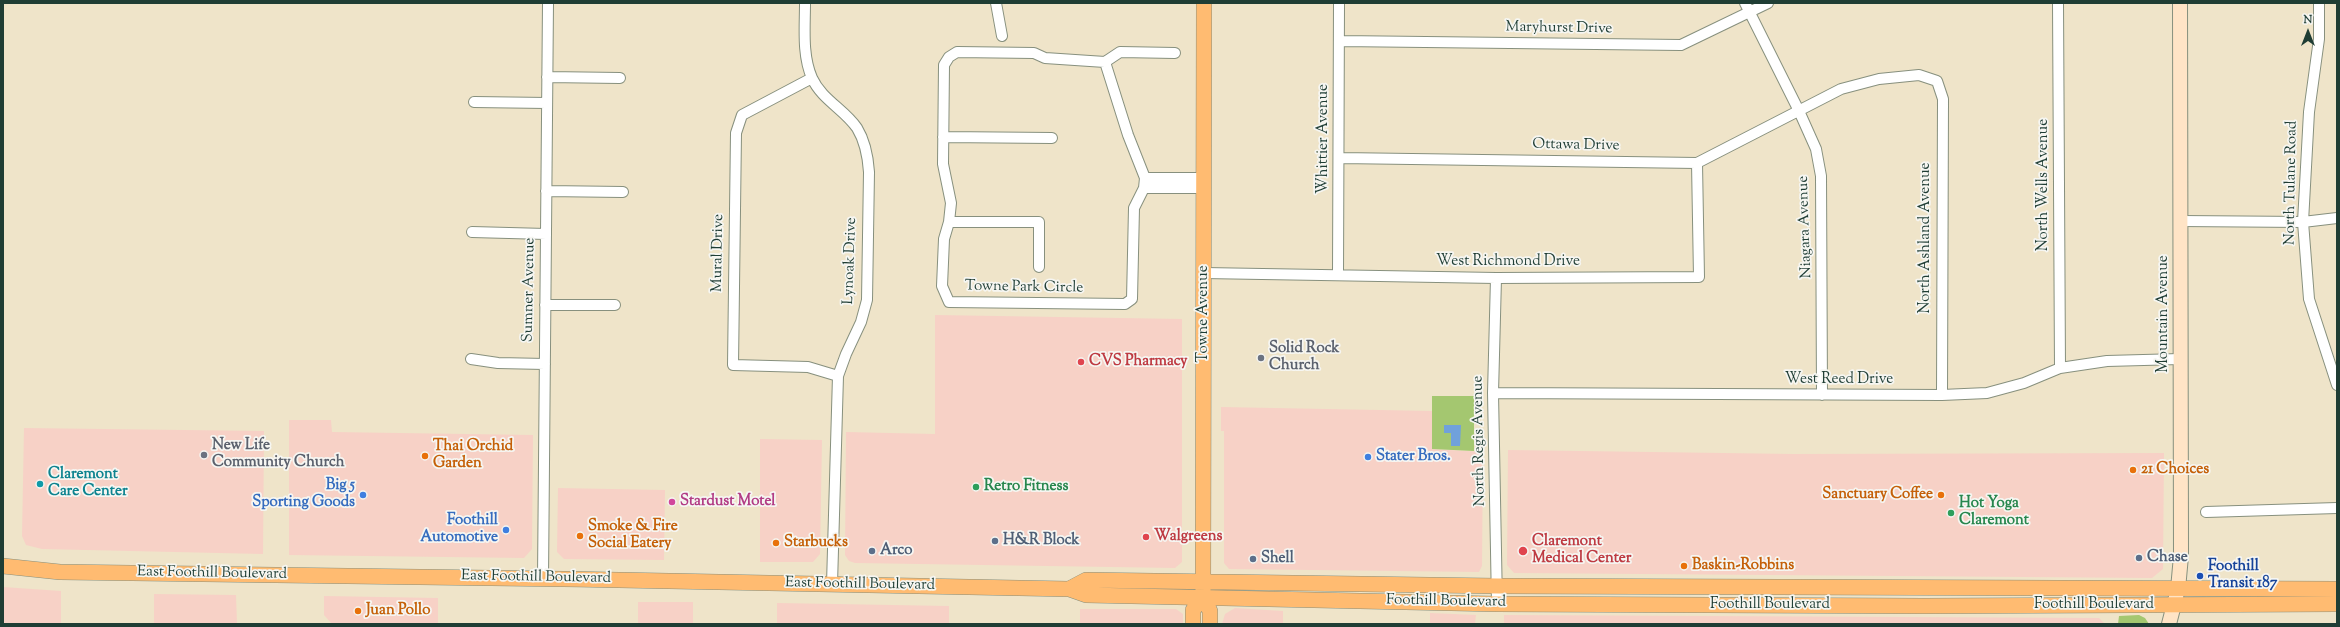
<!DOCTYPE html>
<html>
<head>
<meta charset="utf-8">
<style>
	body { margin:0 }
	#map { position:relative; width:2340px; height:627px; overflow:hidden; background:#efe4c9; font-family:"Sorts Mill Goudy",serif }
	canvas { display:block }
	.frame { position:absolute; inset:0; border:4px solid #1f3d34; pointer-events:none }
	.north { position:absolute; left:2288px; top:12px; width:40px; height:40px; -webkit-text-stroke:3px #f6f6f2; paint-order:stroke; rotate:0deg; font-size:11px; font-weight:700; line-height:16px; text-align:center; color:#1f3d34 }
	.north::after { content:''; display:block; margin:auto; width:14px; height:18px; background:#1f3d34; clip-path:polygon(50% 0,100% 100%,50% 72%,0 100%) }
</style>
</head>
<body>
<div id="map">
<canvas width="2340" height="627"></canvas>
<div class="frame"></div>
<div class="north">N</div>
</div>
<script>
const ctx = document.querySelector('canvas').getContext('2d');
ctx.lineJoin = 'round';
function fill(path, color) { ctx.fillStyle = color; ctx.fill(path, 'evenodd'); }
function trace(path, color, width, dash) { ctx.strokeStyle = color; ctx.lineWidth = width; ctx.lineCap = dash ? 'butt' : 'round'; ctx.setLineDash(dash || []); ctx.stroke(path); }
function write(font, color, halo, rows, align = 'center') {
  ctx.font = font + ' "Sorts Mill Goudy",serif'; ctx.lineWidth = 3.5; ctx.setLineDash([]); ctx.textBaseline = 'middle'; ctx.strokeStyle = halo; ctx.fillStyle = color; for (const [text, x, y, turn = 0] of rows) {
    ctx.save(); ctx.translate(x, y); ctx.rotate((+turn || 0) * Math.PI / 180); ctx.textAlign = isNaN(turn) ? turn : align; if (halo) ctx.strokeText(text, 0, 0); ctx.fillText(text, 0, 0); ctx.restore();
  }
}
const built = new Path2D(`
	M935,315L1182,319V562L1175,568L855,563L849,561L845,555L846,432L935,434Z
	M1221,407L1432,411V449L1483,452L1482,566L1479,572L1229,569L1224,563V431H1221Z
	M289,420H331L332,432L533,435L532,549L524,558L289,555Z
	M24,428L264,431L263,554L42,549L26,545L22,536Z
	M760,439L822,440L820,554L813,562H760Z
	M1508,450L1794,454L2164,453L2163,569L2152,578L1514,573L1507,565Z
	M558,488L665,490L664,560L564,559L557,552Z
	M3,587L61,591V624H3Z
	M154,594L236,595L237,624H154Z
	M324,596L438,598V624H332L324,615Z
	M638,602H693V624H638Z
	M777,603L949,606V624H777Z
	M1235,608L1283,611V624H1222L1225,614Z
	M1080,609H1176L1183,614V624H1080Z
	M1430,613L1476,615L1475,624H1430Z
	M1504,615L2099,618L2105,624H1504Z`);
const green = new Path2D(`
	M1432,396H1474V451L1432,449Z
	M2139,615L2145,618L2149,624H2118L2119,616Z`);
const water = new Path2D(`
	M1444,425H1461L1460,446H1451V433H1444Z`);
const minor = new Path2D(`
	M805,3C805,28 802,55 812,78C822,100 844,109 857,128C865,141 868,157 869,172L867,300L861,322L846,354L838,376L832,584
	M996,3L1002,36
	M1745,3L1799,111L1816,149L1821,176L1822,395
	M2058,3L2060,368
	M2319,3V39L2309,112L2303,222L2309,299L2337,385
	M1340,41L1681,45L1768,3
	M957,52L1034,53L1045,58L1105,62L1128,135L1145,178L1144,188L1134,208L1132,299L1125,304L949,302L942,286L944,239L949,222L951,203L943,164L944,65L949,57Z
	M1105,62L1120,52L1175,53
	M547,77L620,78
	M812,78L742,115L736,133L733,365L808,367L838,376
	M474,102L547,103
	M943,137L1052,138
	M1340,158L1697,163L1841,89L1879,79L1919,75L1937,81L1943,99L1942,395
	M1145,178H1205
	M1144,188H1204
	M546,191L623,192
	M2181,221L2303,222L2337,218
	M949,222H1039V267
	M472,232L546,234
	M1204,273L1496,278L1699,277L1697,163
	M1338,274L1339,3
	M1496,278L1493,393L1497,604
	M545,305H615
	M471,359L498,363L545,364
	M1493,393L1942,395L1987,393L2024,383L2060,368L2107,361L2180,359
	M2206,512L2337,508
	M543,578L548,3`);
const secondary = new Path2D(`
	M2169,624L2178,589L2181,556L2180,3`);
const primary = new Path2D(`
	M1204,3L1203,597L1210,611V624
	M3,566L60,572C396,576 733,581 1069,589L1086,595L1497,604L1924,606L2337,604
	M1069,589L1086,580L1498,586L2337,589
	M1193,624V610L1203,597`);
const markers = [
	[1261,358,4,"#6b7280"],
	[1081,362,4,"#e0444e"],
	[204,455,4,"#6b7280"],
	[425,456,4,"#e8710a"],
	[1368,457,4,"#3f7fe0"],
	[2133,470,4,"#e8710a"],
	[40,484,4,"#0f9aa8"],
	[976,487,4,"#2e9e5b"],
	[363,495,4,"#3f7fe0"],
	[1941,495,4,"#e8710a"],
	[672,502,4,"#d1479c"],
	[1951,513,4,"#2e9e5b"],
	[506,530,4,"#3f7fe0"],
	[580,536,4,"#e8710a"],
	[1146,537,4,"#e0444e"],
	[995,541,4,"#5c6f8a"],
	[776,543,4,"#e8710a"],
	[872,551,4,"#5c6f8a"],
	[1523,551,5,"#e0444e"],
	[2139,558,4,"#5c6f8a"],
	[1253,559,4,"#5c6f8a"],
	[1684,566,4,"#e8710a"],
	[2200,576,4,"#1a4fb4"],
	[358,611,4,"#e8710a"]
];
const streetNames = [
	["Maryhurst Drive",1559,29,1],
	["Whittier Avenue",1324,139,-90],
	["Ottawa Drive",1576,146,1],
	["North Tulane Road",2292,183,-89],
	["North Wells Avenue",2044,185,-90],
	["Niagara Avenue",1806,227,-92],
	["North Ashland Avenue",1926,238,-90],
	["Mural Drive",719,253,-89],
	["Lynoak Drive",851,261,-88],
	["West Richmond Drive",1508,262],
	["Towne Park Circle",1024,288,1],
	["Sumner Avenue",530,290,-89],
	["Towne Avenue",1204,314,-90],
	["Mountain Avenue",2164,314,-90],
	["West Reed Drive",1839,380],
	["North Regis Avenue",1480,441,-91],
	["East Foothill Boulevard",212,574,1],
	["East Foothill Boulevard",536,578,1],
	["East Foothill Boulevard",860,585,1],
	["Foothill Boulevard",1446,602,1],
	["Foothill Boulevard",1770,605],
	["Foothill Boulevard",2094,605]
];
const worshipNames = [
	["Solid Rock",1269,349],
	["Church",1269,366],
	["New Life",212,446],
	["Community Church",212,463]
];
const healthNames = [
	["CVS Pharmacy",1089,362],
	["Walgreens",1154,537],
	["Claremont",1532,542],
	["Medical Center",1532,559]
];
const foodNames = [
	["Thai Orchid",433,447],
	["Garden",433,464],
	["21 Choices",2141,470],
	["Sanctuary Coffee",1933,495,"right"],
	["Smoke & Fire",588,527],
	["Social Eatery",588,544],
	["Starbucks",784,543],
	["Baskin-Robbins",1692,566],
	["Juan Pollo",366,611]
];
const shopNames = [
	["Stater Bros.",1376,457,"left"],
	["Big 5",355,486],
	["Sporting Goods",355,503],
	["Foothill",498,521],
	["Automotive",498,538]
];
const cultureNames = [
	["Claremont",48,475],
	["Care Center",48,492]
];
const leisureNames = [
	["Retro Fitness",984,487],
	["Hot Yoga",1959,504],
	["Claremont",1959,521]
];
const hotelNames = [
	["Stardust Motel",680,502]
];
const serviceNames = [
	["H&R Block",1003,541],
	["Arco",880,551],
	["Chase",2147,558],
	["Shell",1261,559]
];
const transitNames = [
	["Foothill",2208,567],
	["Transit 187",2208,584]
];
fill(built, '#f7d1c6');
fill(green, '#a4c770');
fill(water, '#70a1db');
trace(minor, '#87907e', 12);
trace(secondary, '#87907e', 16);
trace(primary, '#87907e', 16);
trace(minor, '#fff', 10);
trace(secondary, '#ffe4c6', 14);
trace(primary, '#ffbb71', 15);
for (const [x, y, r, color] of markers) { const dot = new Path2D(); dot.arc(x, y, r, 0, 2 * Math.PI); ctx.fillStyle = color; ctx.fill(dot); trace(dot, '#f6f6f2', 1.5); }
write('15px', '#1f3d34', '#f6f6f2', streetNames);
write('bold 15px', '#5b616d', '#f6f6f2', worshipNames, 'left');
write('bold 15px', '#be3a42', '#f6f6f2', healthNames, 'left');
write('bold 15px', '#c56008', '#f6f6f2', foodNames, 'left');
write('bold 15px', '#366cbe', '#f6f6f2', shopNames, 'right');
write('bold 15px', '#0d838f', '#f6f6f2', cultureNames, 'left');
write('bold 15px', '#27864d', '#f6f6f2', leisureNames, 'left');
write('bold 15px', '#b23c85', '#f6f6f2', hotelNames, 'left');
write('bold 15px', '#4e5e75', '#f6f6f2', serviceNames, 'left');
write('bold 15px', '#164399', '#f6f6f2', transitNames, 'left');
</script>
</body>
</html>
